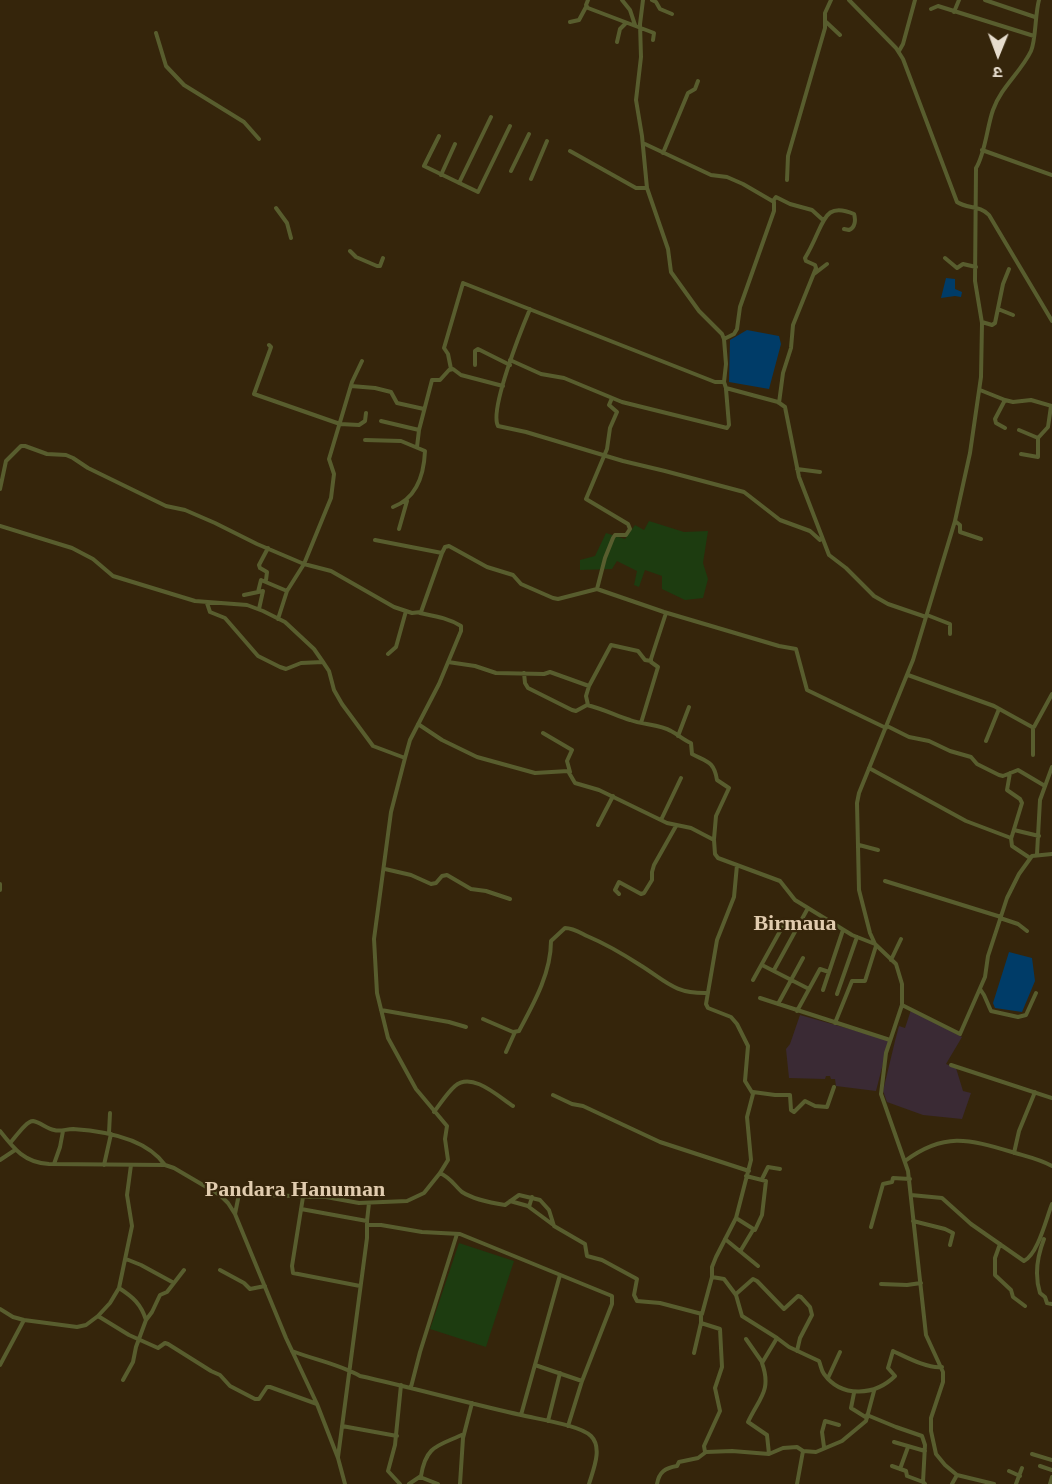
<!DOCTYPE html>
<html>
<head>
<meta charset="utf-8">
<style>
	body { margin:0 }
	#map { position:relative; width:1052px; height:1484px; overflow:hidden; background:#35250b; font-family:"Times New Roman","Noto Sans Devanagari",serif }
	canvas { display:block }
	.north { position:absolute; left:968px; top:24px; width:60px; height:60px; -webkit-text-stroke:4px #35250b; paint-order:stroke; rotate:181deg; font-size:16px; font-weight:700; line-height:24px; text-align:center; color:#e6dccd }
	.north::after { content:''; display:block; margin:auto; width:21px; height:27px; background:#e6dccd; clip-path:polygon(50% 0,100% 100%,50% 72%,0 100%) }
</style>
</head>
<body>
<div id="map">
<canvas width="1052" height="1484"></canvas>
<div class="north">उ</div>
</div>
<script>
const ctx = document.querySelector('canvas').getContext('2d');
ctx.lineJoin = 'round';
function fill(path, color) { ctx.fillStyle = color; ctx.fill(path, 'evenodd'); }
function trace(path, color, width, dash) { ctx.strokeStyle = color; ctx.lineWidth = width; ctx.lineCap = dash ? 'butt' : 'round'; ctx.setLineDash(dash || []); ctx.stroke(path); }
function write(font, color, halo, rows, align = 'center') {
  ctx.font = font + ' "Times New Roman",serif'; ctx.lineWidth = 4.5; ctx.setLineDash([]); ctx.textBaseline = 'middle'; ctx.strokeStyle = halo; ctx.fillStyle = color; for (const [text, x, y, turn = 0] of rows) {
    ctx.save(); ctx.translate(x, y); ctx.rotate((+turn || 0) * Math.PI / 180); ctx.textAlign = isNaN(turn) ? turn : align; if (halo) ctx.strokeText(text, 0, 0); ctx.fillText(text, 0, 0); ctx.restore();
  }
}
const industrial = new Path2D(`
	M911,1010L962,1037L946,1064L956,1068L963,1091L971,1093L962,1119L923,1115L887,1102L883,1091L895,1041L899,1026L905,1028Z
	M800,1015L889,1040L876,1091L836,1086L835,1079H831L830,1076H826L825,1079L789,1078L786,1049L790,1044Z`);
const green = new Path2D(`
	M649,521L684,532L708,531L703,563L708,579L703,598L685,600L662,589V576L645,570L639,587L634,585L637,571L617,561L612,569L580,570V560L595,556L606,533L625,539L635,525L644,530Z
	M459,1243L514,1261L486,1347L430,1329Z`);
const water = new Path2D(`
	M946,278L955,279V289L962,292L961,297L955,296L941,298Z
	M747,330L779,336L781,344L769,389L729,382L730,340Z
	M1009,952L1032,958L1035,981L1022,1012L995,1008L993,1003Z`);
const street = new Path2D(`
	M588,0L586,5L588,8L654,33L653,40
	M622,0L630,10L635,25
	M643,0L640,24L641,57L636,100L642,136L647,188L668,249L671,272L699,311L722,334L724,339L726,364L724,382L726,388L778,402L785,407L799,477L829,555L846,568L874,596L888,604L926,617
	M652,0L656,2L660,9L672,14
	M849,0L896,48L903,59L957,202C967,209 980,205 989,215L1052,321
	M985,0L1035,17
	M931,9L938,6L1034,36
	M954,12L959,0
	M825,21L840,35
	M570,22L579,20L586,7
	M156,33L166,66L184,85L244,122L259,139
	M617,42L620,29L625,24
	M899,51L903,44L915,0
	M439,136L424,166L478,192L510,126
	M643,145L645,144L711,175L727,177L743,184L774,202V211L740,307L737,329L734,334L724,339
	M982,150L1052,175
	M570,151L636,188H647
	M663,153L688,93L695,89L698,81
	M511,171L529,134
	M441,175L455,144
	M531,179L547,141
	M787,180L788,156L825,28V13L831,0
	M459,183L491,117
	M773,201L776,197L790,204L812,210L823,220
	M276,208L287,223L291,238
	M350,251L356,257L377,266H380L383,258
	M945,258L957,268L963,264L976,267
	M814,274L827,264
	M530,309C522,328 489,410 498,426L526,432L623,461L665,471L744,492L780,520L810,531L820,540
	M998,309L1013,315
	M982,322L992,325L995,323L1003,284L1009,269
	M269,345L271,347L270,350L254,394L340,424L359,425L365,421L366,413
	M510,360L541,374L564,378L622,402L727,428L729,425L726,389
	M475,365V351L478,349L510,365
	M451,369L448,354L444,348L463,283L715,382H724
	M351,386L375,388L391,392L397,403L424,409
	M980,390L1005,400L1013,402L1031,400L1052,406
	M1005,400L995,419L996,423L1005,428
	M779,403L783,373L791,348L793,325L816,268L815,265L806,261L805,258C810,250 814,241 818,232C826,214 831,204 854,214C856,220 855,228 849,230L844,229
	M381,421L419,430
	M1019,430L1038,438
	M365,440L401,441L425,451C424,475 417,498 393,507
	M417,447L419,430L432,380H440L449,370L453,369L461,375L503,386
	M1021,454L1038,457V438L1048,427L1051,406
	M797,469L820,472
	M0,489L6,461L21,446H25L47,454L66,455L73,458L88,468L166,506L185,510L215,523L257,544L304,564L331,571L394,607L412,613L421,612L442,553L445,547L449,546L487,567L513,575L521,584L553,598L558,599L597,589L664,612L779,646L796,649L807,690L886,728
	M955,521L960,525V532L981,539
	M0,526L72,548L93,559L113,576L195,601L247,605L263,611L285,622L314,649L323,662L329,671L334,690L342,704L373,746L405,758
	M399,529L407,501
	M375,540L442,553
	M266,580L267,572L260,568L259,565L268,548
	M597,589L605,558L613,538L615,535H626L630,529L628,524L586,499L607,449L610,428L617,412L609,405L612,398
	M258,592L261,580L287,591L304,564L331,498L334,474L329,459L352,382L362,361
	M244,595L263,591L259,609
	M207,603L210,612L225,618L258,656L280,667L286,669L301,663L323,662
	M927,615L950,624V634
	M278,619L287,591
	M388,654L396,647L406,611
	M448,662L475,666L496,673L544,674L550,672L589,686L611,645L638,651L645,660L651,661
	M524,673L525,683L528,688L572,710L576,711L587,705C603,709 615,715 630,720C643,725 660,724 671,731C679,735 683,740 691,743L692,754C707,762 714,761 717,780L729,788L716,816L714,839
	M908,675L994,706L1032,727H1034L1052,694
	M588,705L586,696L589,686
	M641,723L658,667L651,662V659L666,613
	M418,724L442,740L477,757L535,773L568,771L575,783L599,790L667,823L691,828L714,840L715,854L718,858L780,881L795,900L852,935L875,944
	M887,726L909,737L929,741L950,751L971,757L977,764L999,775L1003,776L1018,770L1045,786
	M543,733L572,750L567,761L570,772
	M678,736L689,707
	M986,741L999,709
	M1033,755V727
	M869,768L966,821L1011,838L1012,846L1030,858
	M1010,773L1007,790L1020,799L1022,803L1011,839
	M661,820L681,778
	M598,825L613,796
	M1014,830L1039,836
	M859,845L878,850
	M1037,854L1040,800L1052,767
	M385,869L411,875L431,884L436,883L442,876L447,875L471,889L486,891L510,899
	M885,881L1001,917
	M0,884V890
	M619,894L615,890L619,882L641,894L644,893L652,880V872L654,865L676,826
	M1000,918L1018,924L1027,931
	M891,960L901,939
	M762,965L809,989
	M774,970L808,908
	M753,980L784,924L788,923L798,928
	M980,989L984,995L991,1011L1018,1017L1026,1015L1036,993
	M823,990L843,930
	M837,994L857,937
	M760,998L890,1040
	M778,1004L803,958
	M902,1005L960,1034L985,977L988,956L1007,898L1019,874L1032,856L1052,854
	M381,1010L449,1022L466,1027
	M797,1011L820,969L829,972
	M483,1019L513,1032L519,1031C534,1003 551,973 551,941L565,928C573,928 579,932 587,936C606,944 623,954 640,965C666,981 674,994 708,993
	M835,1023L852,981H865L876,946
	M506,1052L515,1032
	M951,1065L1052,1098
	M753,1092L775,1095H790L791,1110L794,1112L805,1101L815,1106L827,1107L834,1087
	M553,1095L572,1104L583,1106L660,1142L749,1171
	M434,1112C441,1103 447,1093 455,1086C472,1071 499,1097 513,1106
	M0,1131C14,1149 25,1163 49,1164L165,1165L174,1168L220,1195L228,1203L235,1214L286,1338L317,1404L338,1458L345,1484
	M109,1133L110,1113
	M10,1143C15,1138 26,1121 33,1121C40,1122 47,1129 54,1130C61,1132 66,1129 73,1129C103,1131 146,1138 165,1165
	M1014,1153L1019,1131L1035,1092
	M0,1160L15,1150
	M905,1161C944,1132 968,1139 1012,1152C1025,1156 1040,1159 1052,1166
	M54,1164L60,1147L63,1131
	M104,1165L111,1134
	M440,1173C451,1178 454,1185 462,1192C473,1199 492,1203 505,1205L519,1195L540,1200L549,1210L554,1226L585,1244L587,1256L602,1260L637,1279L634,1295L637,1301L660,1303L702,1314L712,1277L724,1279L736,1295L742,1316L777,1338L789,1347L819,1361C821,1366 821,1370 824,1374C842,1399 876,1395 895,1376L888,1368L893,1351C906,1357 928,1369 942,1367
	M762,1179L768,1167L780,1169
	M911,1195L942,1198L971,1224L1024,1261C1038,1254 1046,1219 1052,1204
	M303,1197L292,1266L293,1273L360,1286
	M532,1197L529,1207L552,1224
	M510,1201L528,1206
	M301,1209L367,1221V1238L338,1457
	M235,1214L239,1194L245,1190L263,1195L326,1197L359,1203L407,1201L424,1193L440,1173L448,1160L445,1139L447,1126L416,1089L388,1038L377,993L374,939L391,812L405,758L410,740L439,684L461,631V626C448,618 434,616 420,613
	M736,1218L755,1230L762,1215L766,1181L746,1176
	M367,1221L369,1203
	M913,1221L945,1229L953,1233L950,1245
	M367,1225H381L422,1232L460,1234L612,1296V1304L582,1381L568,1426
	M871,1227L883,1184L892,1182L893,1178L910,1179
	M725,1239L758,1266
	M1044,1239C1037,1257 1034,1274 1040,1293L1045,1297L1047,1303L1052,1304
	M1000,1244L995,1258V1275L1011,1290L1013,1297L1025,1306
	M741,1250L753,1230
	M126,1259L141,1265L174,1283
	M220,1270L244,1283L250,1289L265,1286
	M712,1277V1267L716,1257L736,1218L751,1160L747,1117L753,1094L745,1081L748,1046L737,1024L731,1017L708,1008L706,1004L717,940L734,897L737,865
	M881,1284L907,1285L921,1283
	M119,1288C133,1297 141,1304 146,1320L136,1347L133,1362L123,1380
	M736,1294L753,1279L757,1281L784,1309L798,1296L801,1297L810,1307L812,1315L800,1338L797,1351
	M0,1309L13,1317L24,1320L77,1327L86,1325L98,1316L110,1303L119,1288L132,1226L127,1195L131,1165
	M701,1314V1323L720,1329L722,1367L715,1388L720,1411L704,1446L705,1452
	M98,1316L129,1335L158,1348L165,1343L168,1344L211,1371L220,1375L230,1386L255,1399H259L267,1387H270L317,1404
	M146,1320L152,1312L160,1295L167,1292L184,1270
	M746,1339L762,1362
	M292,1351C315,1360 339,1364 360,1376C414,1388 467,1403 521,1415C537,1419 580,1425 591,1436C603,1448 593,1470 589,1484
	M694,1353L701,1323
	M0,1365L24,1320
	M535,1365L582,1381
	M828,1378L840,1352
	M411,1387L420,1352L457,1234
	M854,1393L851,1408L867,1418
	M521,1415L560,1275
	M867,1415L896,1427L922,1436L925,1445L923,1482L925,1484
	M548,1421L560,1373
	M342,1426L397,1436
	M894,1442L925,1451
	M824,1447L822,1432L825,1421L839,1425
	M769,1454L767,1435L748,1422C759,1398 772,1391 762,1363L777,1338
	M1032,1454L1052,1460
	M892,1466L906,1471L907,1476L923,1482
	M1040,1466L1052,1470
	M900,1469L908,1447
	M1009,1471L1020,1476
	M420,1477L438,1484
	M400,1484L388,1471L395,1445L401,1385
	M409,1484L421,1476C426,1445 438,1446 464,1434
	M460,1484L463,1438L472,1403
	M657,1484C659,1472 665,1468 677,1466L679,1462L698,1458L706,1452L732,1451L769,1454L783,1448L797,1447L803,1451L816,1452L842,1441L866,1421L874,1391
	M797,1484L803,1451
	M952,1484L957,1475
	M994,1484L957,1475L945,1465L936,1454L931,1431V1418L943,1382V1372L926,1335L908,1171L881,1094L886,1053L902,1005V984L896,964L875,944L870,933L859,890L857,803L859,793L913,660L955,521L970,453L981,377L982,323L975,281L976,168C985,154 987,127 993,110C1001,87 1021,72 1031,51C1036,40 1035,14 1039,0
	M1016,1484L1022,1468
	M1050,1484L1052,1477`);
const quarterNames = [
	["Birmaua",795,924],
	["Pandara Hanuman",295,1190]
];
fill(industrial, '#3a2a34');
fill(green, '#1d3c10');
fill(water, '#003c68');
trace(street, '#585d2e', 4);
write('bold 22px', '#e1ccaf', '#35250b', quarterNames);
</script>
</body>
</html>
